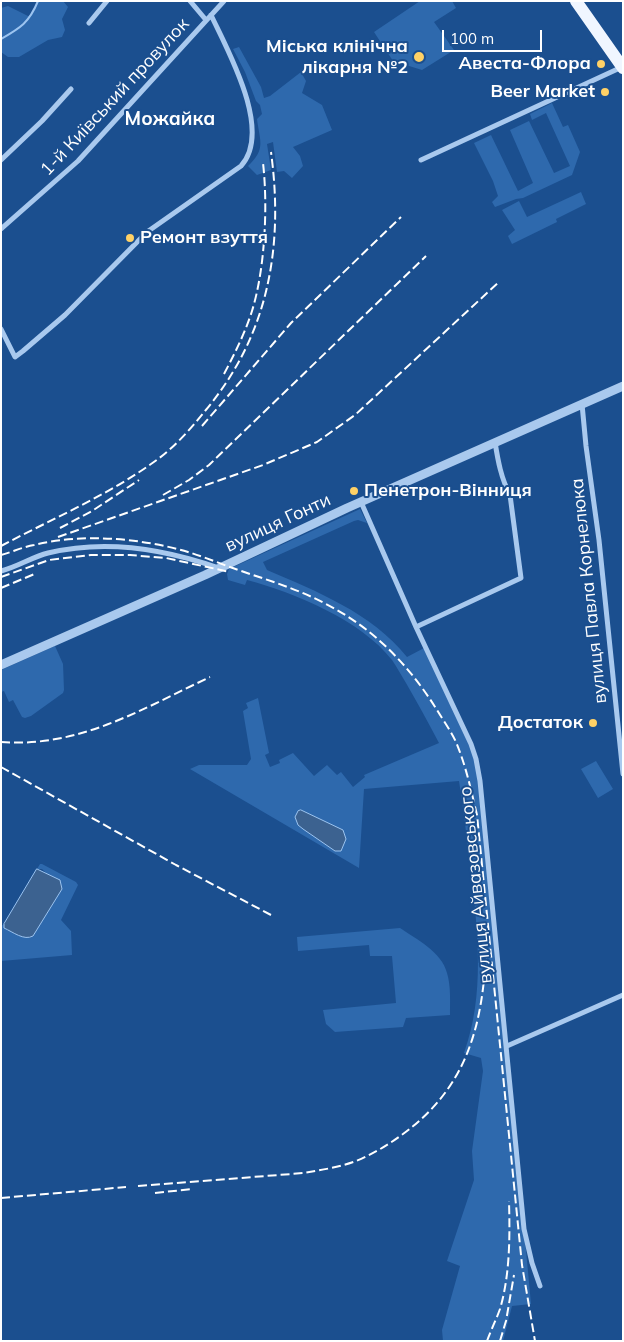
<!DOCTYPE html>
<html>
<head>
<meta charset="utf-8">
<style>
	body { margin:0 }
	#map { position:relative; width:624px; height:1342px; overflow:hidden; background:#1b4f8f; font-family:Mulish,sans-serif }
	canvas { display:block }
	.frame { position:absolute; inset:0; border:2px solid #fff; pointer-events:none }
	.scale { position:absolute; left:442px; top:30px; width:100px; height:22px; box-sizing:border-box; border:2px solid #fff; border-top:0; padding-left:6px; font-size:15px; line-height:18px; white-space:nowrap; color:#fff; -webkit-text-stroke:4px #1b4f8f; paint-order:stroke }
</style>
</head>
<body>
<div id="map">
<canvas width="624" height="1342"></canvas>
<div class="frame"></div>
<div class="scale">100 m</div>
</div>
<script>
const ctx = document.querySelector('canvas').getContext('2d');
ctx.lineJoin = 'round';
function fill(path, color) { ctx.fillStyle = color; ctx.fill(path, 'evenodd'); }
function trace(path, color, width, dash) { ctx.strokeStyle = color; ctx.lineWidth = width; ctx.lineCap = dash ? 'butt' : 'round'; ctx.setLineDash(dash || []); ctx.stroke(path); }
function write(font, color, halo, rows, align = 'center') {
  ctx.font = font + ' Mulish,sans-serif'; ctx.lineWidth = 4; ctx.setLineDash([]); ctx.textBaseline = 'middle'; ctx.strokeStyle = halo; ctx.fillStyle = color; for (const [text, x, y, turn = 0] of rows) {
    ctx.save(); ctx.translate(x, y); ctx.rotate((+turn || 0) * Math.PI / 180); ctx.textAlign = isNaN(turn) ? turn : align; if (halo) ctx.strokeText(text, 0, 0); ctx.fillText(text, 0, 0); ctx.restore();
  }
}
const green = new Path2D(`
	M38,1H63L68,7L62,19L65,30L62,37L48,40L19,57H8L1,52V8L8,6L30,17Z
	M420,1H452L456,8L434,22L454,50L422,70L393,61L374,32Z
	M239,47L261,87L264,98L270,96L301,72L306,81L302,93L322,105L332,130L293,147L300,156L303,166L292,178L284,171L277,172L273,142L267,144L271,170L257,175L248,166C266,149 260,142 257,119L262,114L260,105L256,101L245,72L233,49Z
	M552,103L563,127L568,125L580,152L572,175L523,198L516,199L495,207L492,202L498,196L493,181L474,143L491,135L518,191L533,183L510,130L529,121L554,173L570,166L546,113L532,120L530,114Z
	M581,192L586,204L556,219L557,222L512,244L508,236L515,230L502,210L519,201L527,217Z
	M360,509L367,523L358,520L354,521L263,562L267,570C316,591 372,613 407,657L426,647L476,759L507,1046L531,1304L512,1306L503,1341H443L442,1330L460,1266L447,1261L474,1180L472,1151L483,1071L481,1058L464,1053C485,995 478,932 471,872C467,842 464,811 459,781L364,789L359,868L190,769L199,765H247L251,759L243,711L248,708L246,703L258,698L269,753L265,755L270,767L280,763L279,760L293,753L314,776L327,765L337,775L341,772L353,787L365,777L364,775L439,743C428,722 417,702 406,683C401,675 397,667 392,660C361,620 295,593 247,580L245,585L228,580L227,574L229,569Z
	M55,646L63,664L64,690L63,693L31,716L25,718L22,717L13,700L9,702L4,691L1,692V670Z
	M596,761L613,789L598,798L581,769Z
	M40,864H42L76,882L78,885L61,920L71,931L72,955L1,961V926L4,924L5,928L29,938L33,936L62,889L42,869H37Z
	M400,928C416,939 442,952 447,973C451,986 450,1002 450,1015L406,1018L403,1027L335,1032L326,1024L323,1010L396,1003L392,956H370L369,945L298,951L297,937Z`);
const water = new Path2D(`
	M301,810L343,830L346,839L341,851H335L303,829L298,825L295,817L298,811Z
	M37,869L60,880L62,889L33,936C24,941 13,932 4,928V924Z`);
const stream = new Path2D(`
	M1,39C20,28 29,23 38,1`);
const minor = new Path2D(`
	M190,1L206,20
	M89,23L107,1
	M1,160L42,121L71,89
	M421,160L622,67
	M1,229L78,161L224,1
	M1,329L15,357L23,351L65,315L147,232L241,166C273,131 228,51 211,15
	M582,404L586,446L599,540L623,774
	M361,502L416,627L471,744L476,759L480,781L524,1229L532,1263L540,1286
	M1,571C17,567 32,557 48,553C105,539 165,549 219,568
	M416,627L521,578L510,495C501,478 498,461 495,442
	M507,1046L623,995`);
const tertiary = new Path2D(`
	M1,665L205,575L347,508L623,386`);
const primary = new Path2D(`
	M576,1L623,68`);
const rail = new Path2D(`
	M224,374C235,353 245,333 252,311C265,269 268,206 263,163
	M202,426L291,323L401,217
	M163,495L189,480L209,465L426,256
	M60,528L92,511L139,480
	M58,537L263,465L317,442L355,415L500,281
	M1,546C50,520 106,496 151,464C172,450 189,431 205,411C268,336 284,248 271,152
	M1,555C12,552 23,547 34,545C81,533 141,538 188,552C201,556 214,561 227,566C260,578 294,587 326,604C373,628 409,665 437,710C443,720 451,731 456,742C466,766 471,790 477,815L522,1265L535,1341
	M1,577L49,560L91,555H130L166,558L230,572
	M1,588L37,573
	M1,742C79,748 142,709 210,677
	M1,767L176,865L271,915
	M138,1186L304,1173C321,1170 340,1167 356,1161C373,1154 388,1145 403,1134C466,1088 482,1028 486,954
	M155,1193L192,1189
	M1,1198L126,1187
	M487,1341C491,1330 496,1320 500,1309C510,1275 510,1236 509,1201
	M500,1341L506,1321L514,1275`);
const markers = [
	[419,57,6,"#ffd166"],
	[601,64,5,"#ffd166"],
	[605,92,5,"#ffd166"],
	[130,238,5,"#ffd166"],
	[354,491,5,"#ffd166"],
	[593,723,5,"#ffd166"]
];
const poiNames = [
	["Міська клінічна",408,47],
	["лікарня №2",408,68],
	["Авеста-Флора",591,64],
	["Beer Market",595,92],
	["Ремонт взуття",140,238,"left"],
	["Пенетрон-Вінниця",364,491,"left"],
	["Достаток",583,723]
];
const streetNames = [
	["1-й Київський провулок",115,97,-47],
	["вулиця Гонти",278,523,-25],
	["вулиця Павла Корнелюка",589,591,-96],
	["вулиця Айвазовського",476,885,-96]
];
const neighbourhoodNames = [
	["Можайка",170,119]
];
fill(green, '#2e69ad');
fill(water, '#3c6290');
trace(water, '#9cc4f0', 1);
trace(stream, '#9cc4f0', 2);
trace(minor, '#a9c9ee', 5);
trace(tertiary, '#a9c9ee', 9);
trace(primary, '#f0f6ff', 12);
trace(rail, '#fff', 2, [9, 4]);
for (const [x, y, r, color] of markers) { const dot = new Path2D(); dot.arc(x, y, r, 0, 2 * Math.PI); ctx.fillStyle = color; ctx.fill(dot); trace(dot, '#1b4f8f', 2); }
write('bold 18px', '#fff', '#1b4f8f', poiNames, 'right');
write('18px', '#fff', '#1b4f8f', streetNames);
write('bold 19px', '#fff', '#1b4f8f', neighbourhoodNames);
</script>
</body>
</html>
